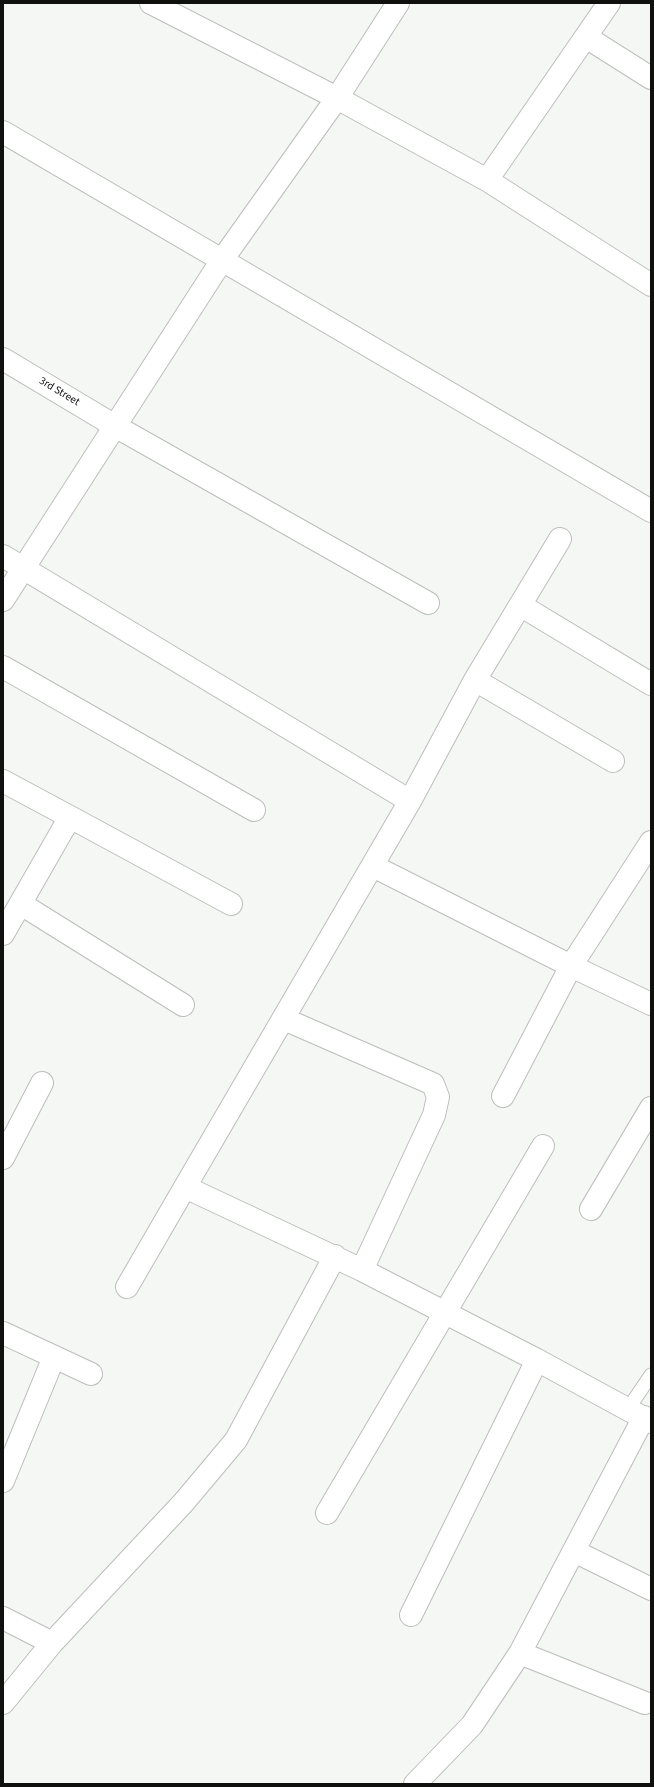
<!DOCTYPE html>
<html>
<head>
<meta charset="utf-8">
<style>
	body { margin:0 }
	#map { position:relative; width:654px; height:1787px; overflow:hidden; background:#f4f7f3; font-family:"Source Sans 3",sans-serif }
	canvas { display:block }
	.frame { position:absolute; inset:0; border:4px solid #10100f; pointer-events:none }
</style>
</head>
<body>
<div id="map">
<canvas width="654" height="1787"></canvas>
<div class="frame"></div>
</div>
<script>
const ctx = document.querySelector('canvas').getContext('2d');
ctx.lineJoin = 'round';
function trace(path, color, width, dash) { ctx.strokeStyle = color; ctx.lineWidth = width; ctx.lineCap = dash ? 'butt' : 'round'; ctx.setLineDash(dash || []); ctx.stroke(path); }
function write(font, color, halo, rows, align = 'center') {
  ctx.font = font + ' "Source Sans 3",sans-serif'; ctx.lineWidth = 3; ctx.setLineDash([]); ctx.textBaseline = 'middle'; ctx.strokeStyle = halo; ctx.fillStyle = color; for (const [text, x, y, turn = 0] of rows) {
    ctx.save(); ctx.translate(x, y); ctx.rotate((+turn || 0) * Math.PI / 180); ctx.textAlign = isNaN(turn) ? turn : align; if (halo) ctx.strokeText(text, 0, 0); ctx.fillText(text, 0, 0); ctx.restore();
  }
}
const service = new Path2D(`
	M628,1409L651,1375`);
const minor = new Path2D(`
	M151,3L337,98L487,180L651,285
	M586,37L651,78
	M3,132L651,511
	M487,180L609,3
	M3,359L115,426L428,603
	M3,556L410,801L185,1187L362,1270L537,1360L651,1422
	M3,600L222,260L337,98L398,3
	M520,605L651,684
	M3,667L254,810
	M475,680L613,761
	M3,781L70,817
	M410,801L475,680L560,539
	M373,866L571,966L651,1004
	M21,904L183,1005
	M3,934L70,817L231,904
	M284,1019L433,1084L438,1097L434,1115L362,1270
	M503,1096L571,966L651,842
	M3,1158L42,1083
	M591,1209L651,1108
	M127,1287L185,1187
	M3,1333L91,1374
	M3,1481L54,1357
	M327,1513L543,1146
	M574,1551L651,1589
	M411,1615L537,1360
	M3,1618L52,1643
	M520,1653L645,1703
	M3,1703L52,1643L184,1502L236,1440L335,1256
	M415,1784L472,1725L520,1653L644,1417`);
const streetNames = [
	["3rd Street",59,392,31]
];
trace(service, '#bbbeba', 15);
trace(minor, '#bbbeba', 24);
trace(service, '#fff', 13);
trace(minor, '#fff', 22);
write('11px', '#10100f', '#fff', streetNames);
</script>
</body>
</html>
